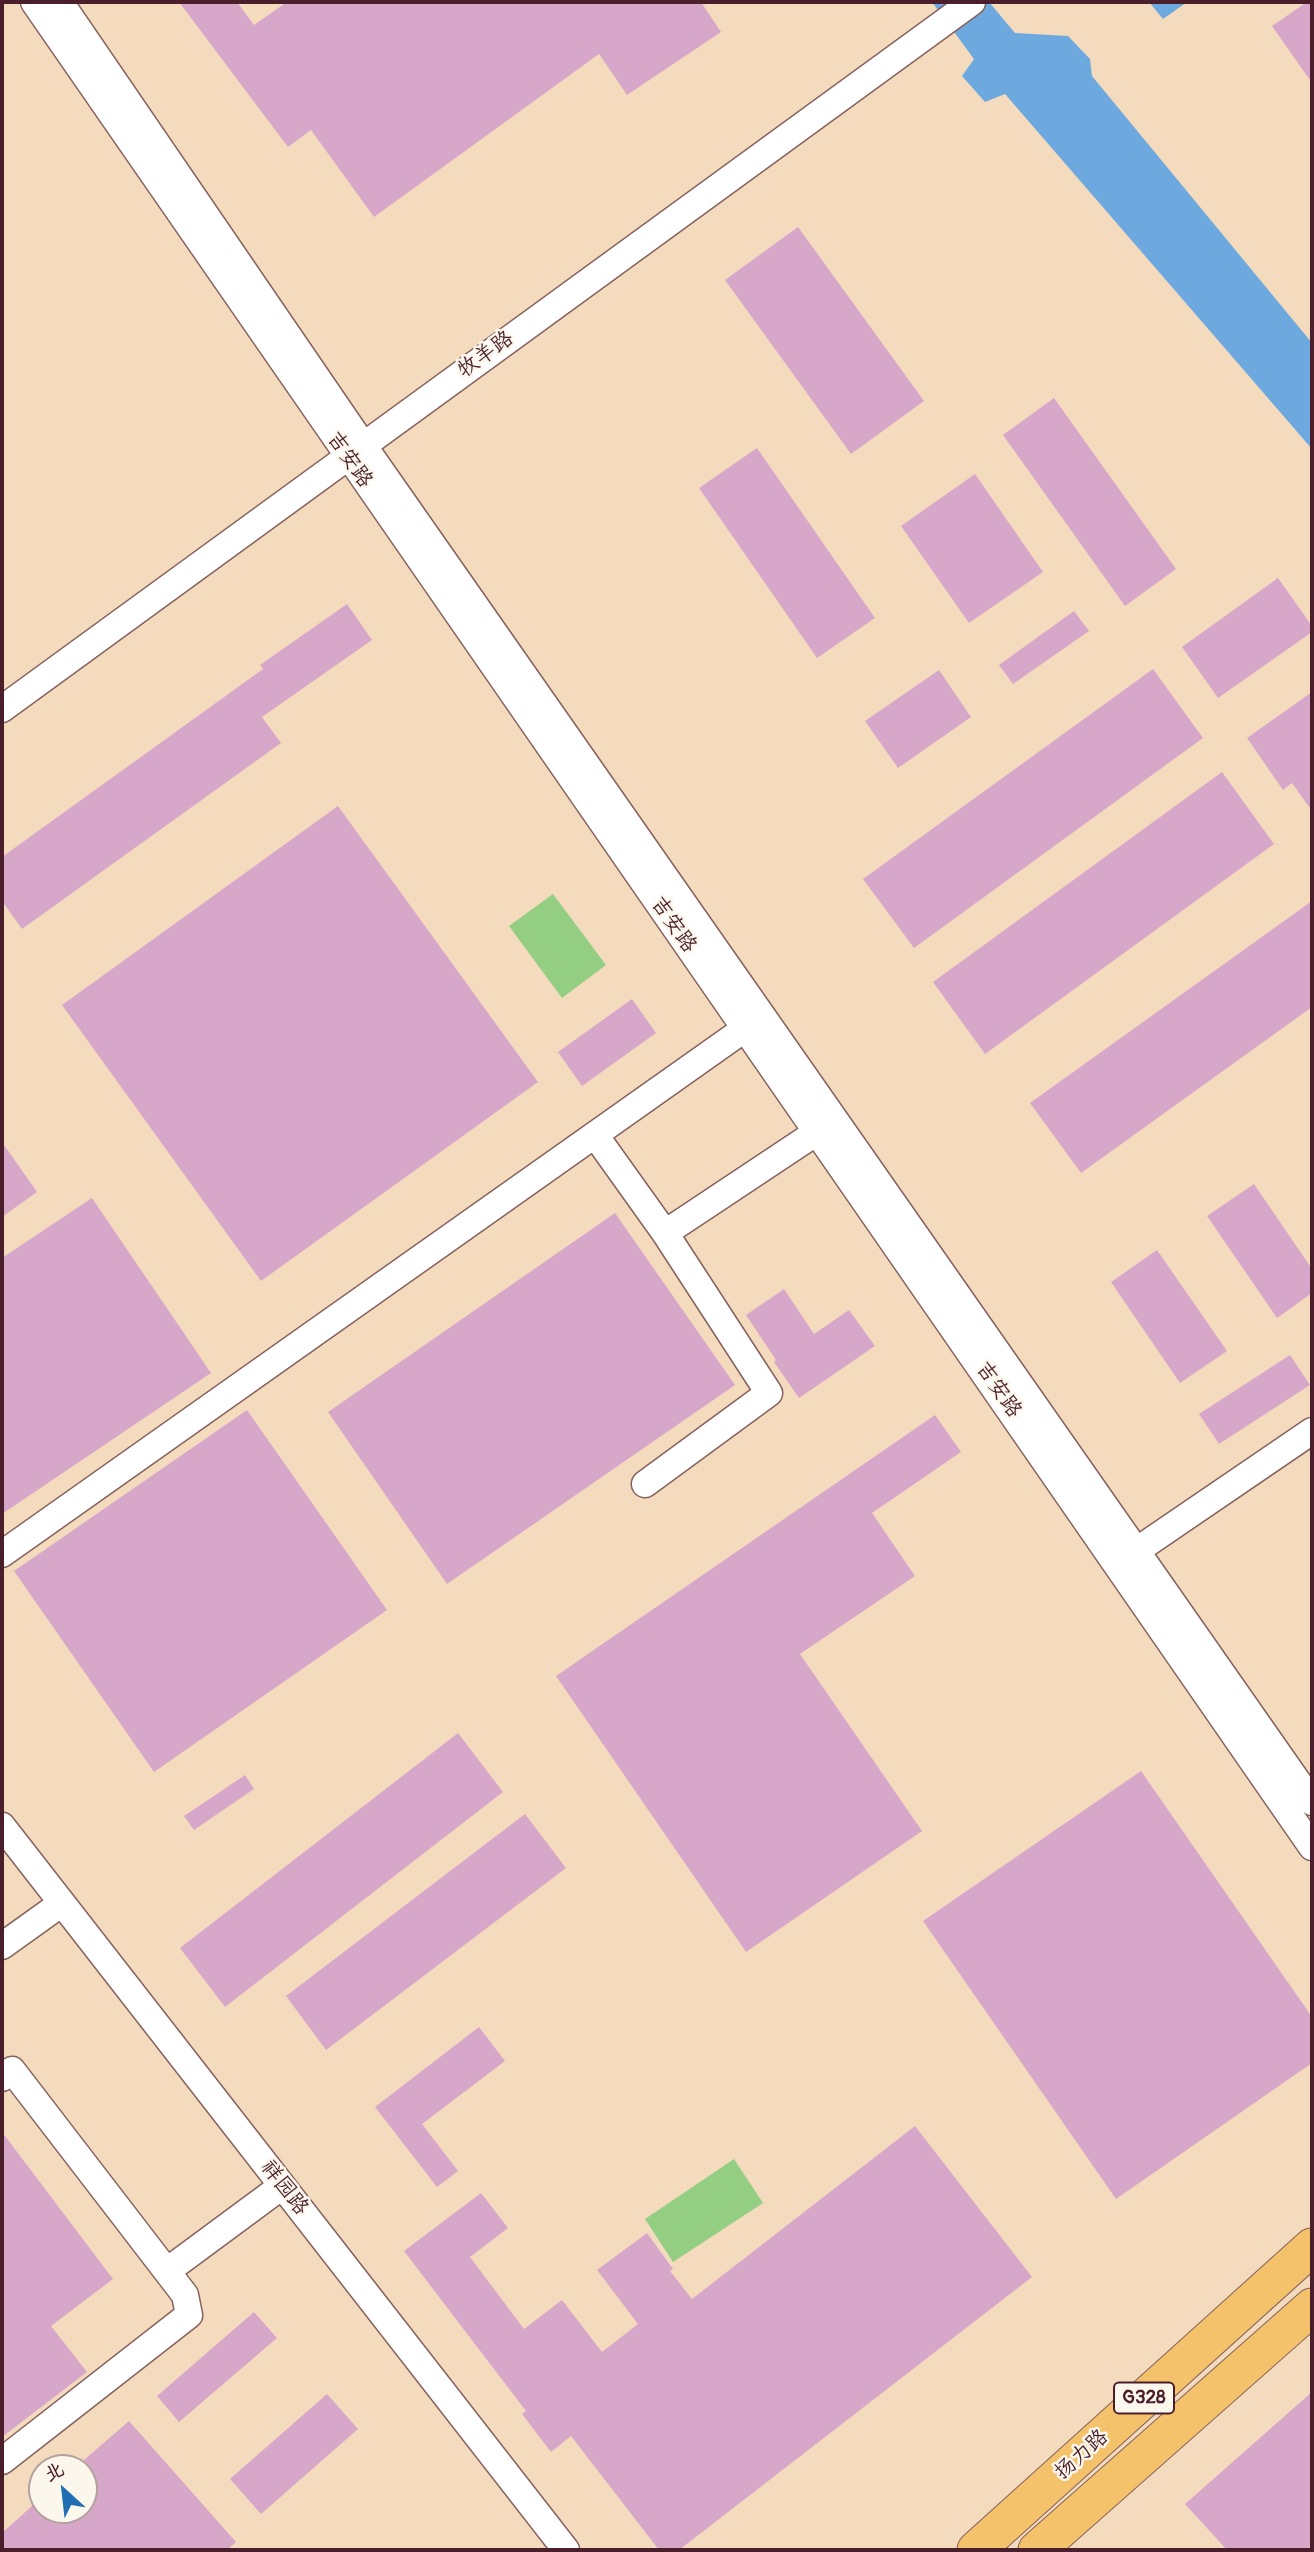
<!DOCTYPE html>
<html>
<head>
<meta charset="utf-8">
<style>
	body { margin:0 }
	#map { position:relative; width:1314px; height:2552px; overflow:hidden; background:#f4dbbe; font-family:Pangolin,"LXGW WenKai TC",sans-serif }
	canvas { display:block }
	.frame { position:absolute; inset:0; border:4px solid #4a1f2b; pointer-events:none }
	.north { position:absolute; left:28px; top:2454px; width:70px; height:70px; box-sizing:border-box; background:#fbf7ec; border:2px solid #b4a19f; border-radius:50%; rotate:333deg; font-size:19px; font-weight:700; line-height:28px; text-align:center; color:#4a1f2b }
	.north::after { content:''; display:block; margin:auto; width:24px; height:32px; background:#1f6fb2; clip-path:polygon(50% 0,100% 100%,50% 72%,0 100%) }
</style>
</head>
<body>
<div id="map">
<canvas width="1314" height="2552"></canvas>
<div class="frame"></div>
<div class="north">北</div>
</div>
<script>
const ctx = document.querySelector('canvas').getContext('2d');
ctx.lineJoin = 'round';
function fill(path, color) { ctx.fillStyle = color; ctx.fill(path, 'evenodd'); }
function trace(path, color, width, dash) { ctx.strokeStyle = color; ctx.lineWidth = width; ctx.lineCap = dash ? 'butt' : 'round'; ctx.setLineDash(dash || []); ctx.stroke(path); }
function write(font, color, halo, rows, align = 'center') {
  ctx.font = font + ' Pangolin,"LXGW WenKai TC",sans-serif'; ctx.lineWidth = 5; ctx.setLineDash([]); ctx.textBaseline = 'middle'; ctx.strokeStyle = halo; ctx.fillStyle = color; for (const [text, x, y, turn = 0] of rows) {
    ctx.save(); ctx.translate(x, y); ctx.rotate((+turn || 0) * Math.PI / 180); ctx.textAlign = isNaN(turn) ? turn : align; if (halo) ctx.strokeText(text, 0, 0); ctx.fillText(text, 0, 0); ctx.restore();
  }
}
const green = new Path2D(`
	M553,894L606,965L562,998L509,926Z
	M734,2159L763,2203L673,2262L645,2219Z`);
const water = new Path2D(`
	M932,2H989L1015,33L1068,36L1090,59L1092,76L1312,343V449L1005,94L985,102L962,76L974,59Z
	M1149,2H1187L1163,19Z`);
const building = new Path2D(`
	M179,2H237L254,25L287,2H701L721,32L627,95L599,54L374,217L311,130L288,147Z
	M1307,2H1312V83L1272,26Z
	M798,227L924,401L851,454L725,280Z
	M1054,398L1176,569L1125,606L1003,435Z
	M757,448L875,618L817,658L699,488Z
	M975,474L1043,572L969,623L901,526Z
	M1278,578L1312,626V632L1218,698L1182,647Z
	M347,604L372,640L262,717L281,743L22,929L2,901V857L263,669L260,665Z
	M1074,611L1089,631L1013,684L999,665Z
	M1153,669L1203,738L914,948L863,879Z
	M939,670L971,717L898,768L865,721Z
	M1312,692V811L1292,783L1283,790L1247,738Z
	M1222,772L1274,844L985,1054L933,982Z
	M338,806L538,1082L261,1281L62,1005Z
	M1312,901V1007L1081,1173L1030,1103Z
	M632,999L656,1033L582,1086L558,1052Z
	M2,1142L37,1192L2,1217Z
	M1254,1184L1312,1269V1293L1277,1318L1207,1216Z
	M92,1198L211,1373L2,1514V1258Z
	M615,1213L735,1385L447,1584L328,1412Z
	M1157,1250L1227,1351L1180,1383L1111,1282Z
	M784,1289L814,1334L849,1310L875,1346L799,1398L774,1362L776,1360L746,1315Z
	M1290,1355L1310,1385L1219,1444L1199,1414Z
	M247,1410L387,1610L154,1772L14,1571Z
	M935,1415L961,1452L872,1513L915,1576L800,1654L922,1831L746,1952L556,1676Z
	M458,1733L503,1792L225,2007L180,1948Z
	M1141,1771L1312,2017V2063L1116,2199L923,1921Z
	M245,1775L254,1789L194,1830L184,1816Z
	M525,1814L566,1868L326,2050L286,1996Z
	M479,2027L505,2061L422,2124L458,2171L437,2187L375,2107Z
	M915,2126L1032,2277L679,2550H659L571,2436L551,2452L522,2414L526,2411L404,2251L481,2193L508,2228L470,2257L524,2329L562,2300L602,2352L638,2324L597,2270L647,2233L673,2269L670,2271L692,2299Z
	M2,2132L113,2279L51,2326L87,2372L2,2437Z
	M254,2312L277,2338L179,2422L157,2396Z
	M1312,2392V2545L1306,2550H1227L1185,2504Z
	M327,2394L358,2429L261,2514L230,2479Z
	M129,2421L236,2542L227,2550H2V2533L42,2497V2510H84V2460Z`);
const minor = new Path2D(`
	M34,2C458,619 891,1229 1312,1847
	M60,2L363,445L1312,1802
	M2,709L972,2
	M595,1135L665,1233L769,1393L645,1484
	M665,1233L832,1122
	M1136,1551L1312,1431
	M2,1554L760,1018
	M2,1826L566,2550
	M2,1946L62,1903
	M2,2078L12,2070L185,2295L189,2315L2,2461
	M167,2271L282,2186`);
const highway = new Path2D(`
	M976,2550L1312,2247
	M1037,2550L1312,2307`);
const shields = [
	[1144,2398,60]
];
const shieldNames = [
	["G328",1144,2398]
];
const streetNames = [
	["牧羊路",486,355,-36],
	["吉安路",349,460,55],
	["吉安路",673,925,55],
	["吉安路",998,1390,55],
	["祥园路",284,2188,52],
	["扬力路",1082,2455,-42]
];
fill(green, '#93ce83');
fill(water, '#6da9df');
fill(building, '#d7a7ca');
trace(minor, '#86615e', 29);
trace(highway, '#86615e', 39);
trace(minor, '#fff', 26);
trace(highway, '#f4c26a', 37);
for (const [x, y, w] of shields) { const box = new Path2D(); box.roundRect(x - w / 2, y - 15.5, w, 31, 5); ctx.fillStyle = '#fbf7ec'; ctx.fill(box); trace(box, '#4a1f2b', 2); }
write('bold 19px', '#4a1f2b', null, shieldNames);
write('21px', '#4a1f2b', '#fbf7ec', streetNames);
</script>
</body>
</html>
